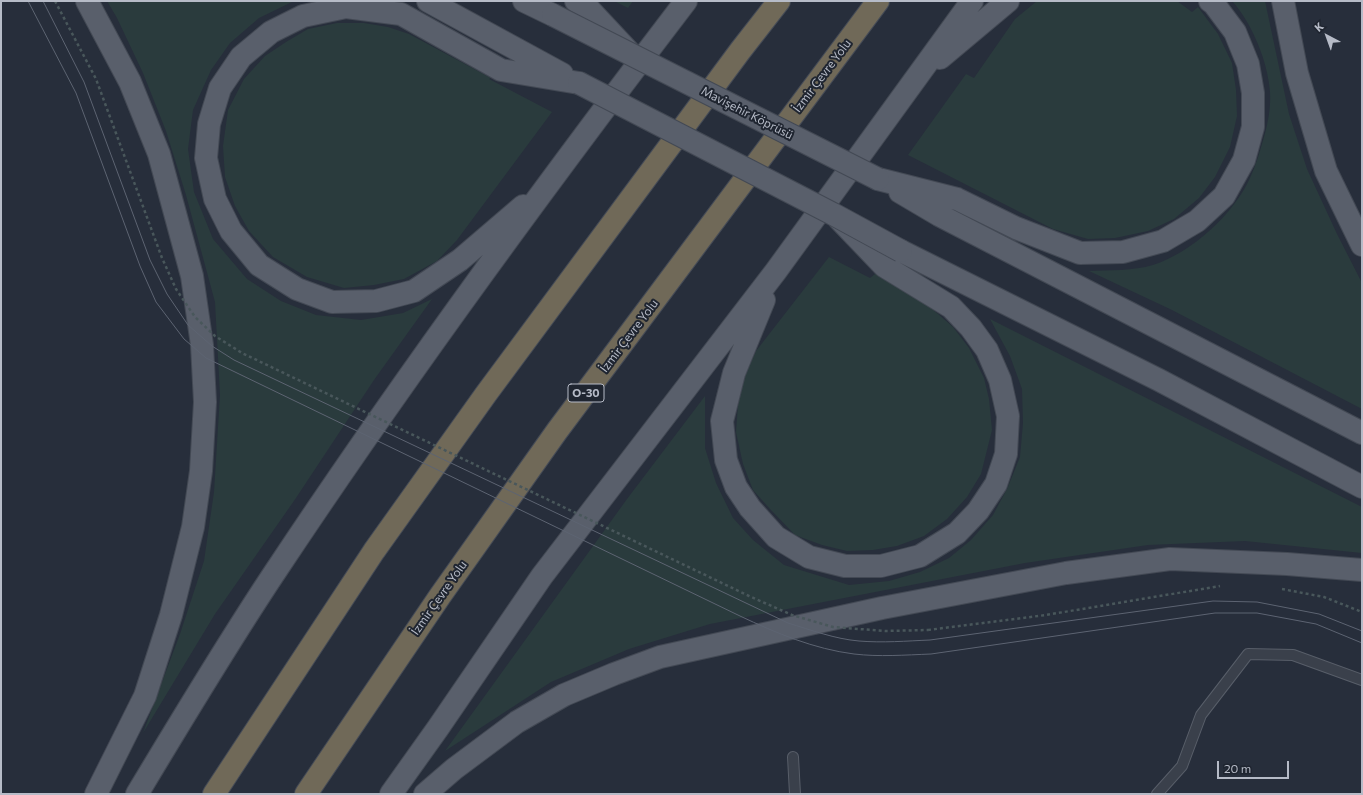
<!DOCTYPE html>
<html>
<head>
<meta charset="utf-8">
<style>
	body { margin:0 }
	#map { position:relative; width:1363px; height:795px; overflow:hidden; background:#272e3b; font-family:Commissioner,sans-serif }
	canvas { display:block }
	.frame { position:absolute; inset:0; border:2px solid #b6bbc7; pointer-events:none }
	.north { position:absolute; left:1307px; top:16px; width:40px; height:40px; -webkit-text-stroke:3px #1f2530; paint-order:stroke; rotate:319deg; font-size:11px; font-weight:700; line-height:16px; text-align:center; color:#b6bbc7 }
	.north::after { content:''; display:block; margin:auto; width:14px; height:18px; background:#b6bbc7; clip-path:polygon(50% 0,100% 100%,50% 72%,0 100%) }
	.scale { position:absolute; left:1217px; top:761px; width:72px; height:18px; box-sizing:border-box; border:2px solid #b6bbc7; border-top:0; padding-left:5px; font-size:12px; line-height:14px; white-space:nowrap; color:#b6bbc7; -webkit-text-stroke:3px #1f2530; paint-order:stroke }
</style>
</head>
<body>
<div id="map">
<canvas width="1363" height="795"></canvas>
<div class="frame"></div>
<div class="north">K</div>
<div class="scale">20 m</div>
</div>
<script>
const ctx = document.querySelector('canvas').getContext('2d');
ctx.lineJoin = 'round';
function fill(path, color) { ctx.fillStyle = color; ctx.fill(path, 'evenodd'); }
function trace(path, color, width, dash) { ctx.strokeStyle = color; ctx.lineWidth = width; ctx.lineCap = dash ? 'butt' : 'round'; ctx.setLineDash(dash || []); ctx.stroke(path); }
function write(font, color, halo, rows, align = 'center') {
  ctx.font = font + ' Commissioner,sans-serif'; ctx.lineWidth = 4; ctx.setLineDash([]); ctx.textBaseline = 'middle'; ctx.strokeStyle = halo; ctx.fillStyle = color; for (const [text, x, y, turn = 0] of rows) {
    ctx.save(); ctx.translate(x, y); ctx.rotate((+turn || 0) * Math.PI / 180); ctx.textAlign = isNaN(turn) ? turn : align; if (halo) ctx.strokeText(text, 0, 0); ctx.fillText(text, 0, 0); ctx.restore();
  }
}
const green = new Path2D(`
	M107,1H294L259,18L230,43L211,70L193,110L188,149L194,192L213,239L247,279L281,301L316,315L361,320L403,313L432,299L374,380L296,498L215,614L143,733L180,634L204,561L214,492L220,395L215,302L186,195L166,131L143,73L117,18Z
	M614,1H633L628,8Z
	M1037,1H1177L1192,12L1198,7L1218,34L1232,63L1236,90L1237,116L1230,147L1215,177L1199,198L1174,219L1148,231L1115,238L1088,239L1053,229L908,155L966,74L974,78L1015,19Z
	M1232,1H1265L1289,114L1307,169L1337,234L1362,283V409L1172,310L1089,271C1110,270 1133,271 1153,265C1191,253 1234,214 1250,178C1256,165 1260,151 1264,137C1268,123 1271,107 1270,92C1268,62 1252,23 1232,1Z
	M337,23H364L388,27L409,34L491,78L489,79L552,112L457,240L437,261L404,279L374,285L344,288L307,277L273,257L249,231L235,206L225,177L223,146L228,110L244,79L265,56L286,42L308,29Z
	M829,257L870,278L875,274L930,307L953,327L969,348L984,378L989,399L992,430L981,474L967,497L947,519L924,536L897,546L873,550L847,551L822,545L795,535L770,509L753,490L743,464L736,432L738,405L745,376L756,351Z
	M990,319L1362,507V553L1245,541L1148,545L1025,563L710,624L629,649L551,682L445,751L627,499L705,396V448L716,483L733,518L753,540L784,565L849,585L889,581L920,572L949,558L971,540L993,515L1007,489L1020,457L1023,423L1022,389L1010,356Z`);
const path = new Path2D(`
	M1282,589L1324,597L1362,612
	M928,630L1046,615L1220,586`);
const lane = new Path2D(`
	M793,757L795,794
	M1157,794L1182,766L1201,715L1248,654L1293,655L1362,680`);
const primary = new Path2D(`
	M87,1L130,82L159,154L192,276L202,345L205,402L201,471L193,527L171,615L145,696L96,794
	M428,1L562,74
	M524,1L553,15
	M576,1L587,7L630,53
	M1283,1L1297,73L1326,171L1362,245
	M940,58L1008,1
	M878,179L957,199L1016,228L1080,253L1123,252L1163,241L1197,221L1224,196L1244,160L1253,127V93L1248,64L1235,32L1214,4L1210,1
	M900,192L939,215L1362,433
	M523,206L460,260L414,291L376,301L332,302L297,289L259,265L231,231L215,199L206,158L209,124L220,88L241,57L271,32L303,16L346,7L401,14L501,70L579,83
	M901,251L1159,380L1362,487
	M764,300L734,373L722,421L726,460L736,487L750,508L776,537L809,557L845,566H881L920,556L957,533L978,511L996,484L1006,454L1008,416L1000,380L987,350L971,328L951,307L884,266L839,219
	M137,794C182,719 227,644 275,572C405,376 544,187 686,1
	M391,794L438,728L542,576L776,271L972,1
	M425,794L454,769L517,722L564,695L614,674L660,657L882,608L1066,573L1170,559L1287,564L1362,570`);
const highway = new Path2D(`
	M214,794L374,551L486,394L740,51L779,1
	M306,794L440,596L557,431L878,1`);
const tram = new Path2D(`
	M28,1L76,93L140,266L156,302L184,339L206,358L740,616C776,633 814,649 854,654C879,657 905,655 931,654L1215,613H1257L1316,624L1362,643
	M43,1L84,82L150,260L167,294L188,325L212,346L234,360L788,623C811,630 835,639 859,641C883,643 906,641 930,640L1213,601L1257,602L1319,614L1362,631`);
const pathBridge = new Path2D(`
	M55,1L96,79L162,258L176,289L195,317L215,336L242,353L749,596L792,615L833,627L885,631L928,630`);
const primaryBridge = new Path2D(`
	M553,15L878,179
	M579,83L833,214L901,251`);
const shields = [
	[586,393,36]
];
const shieldNames = [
	["O-30",586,393]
];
const streetNames = [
	["İzmir Çevre Yolu",822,76,-53],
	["Mavişehir Köprüsü",747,113,27],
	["İzmir Çevre Yolu",629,336,-53],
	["İzmir Çevre Yolu",439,598,-55]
];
fill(green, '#2a3b3d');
trace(lane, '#585e69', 12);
trace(primary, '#434954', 24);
trace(highway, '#454b56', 24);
trace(path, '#49575b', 2.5, [3, 3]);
trace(lane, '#3a404b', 10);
trace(primary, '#595f6b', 22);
trace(highway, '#706958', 22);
trace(tram, '#5d6472', 1);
trace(primaryBridge, '#434954', 24, []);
trace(pathBridge, '#49575b', 2.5, [3, 3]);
trace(primaryBridge, '#595f6b', 22);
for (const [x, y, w] of shields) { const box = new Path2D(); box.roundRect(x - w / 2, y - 9, w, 18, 3); ctx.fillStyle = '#1f2530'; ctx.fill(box); trace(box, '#b6bbc7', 1); }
write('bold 11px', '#b6bbc7', null, shieldNames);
write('12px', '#b6bbc7', '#1f2530', streetNames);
</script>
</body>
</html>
